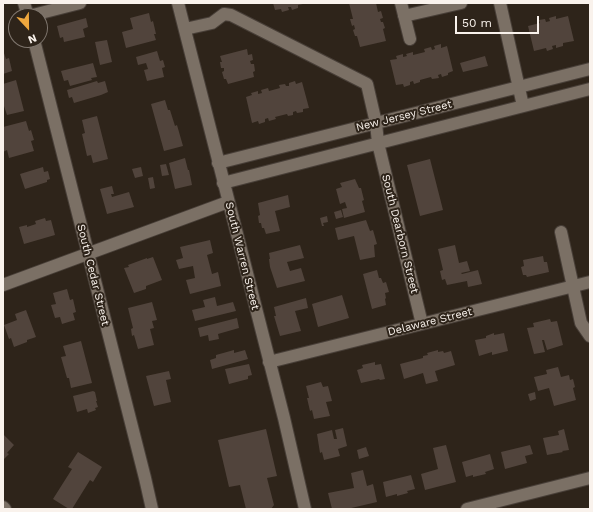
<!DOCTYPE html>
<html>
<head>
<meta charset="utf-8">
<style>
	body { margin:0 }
	#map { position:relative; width:593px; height:512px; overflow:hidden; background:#2e241a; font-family:"Work Sans",sans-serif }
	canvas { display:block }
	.frame { position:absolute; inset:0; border:4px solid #f9f2ec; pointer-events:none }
	.north { position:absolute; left:8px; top:8px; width:40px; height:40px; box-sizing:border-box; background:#2e241a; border:1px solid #7f766e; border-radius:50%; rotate:158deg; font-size:11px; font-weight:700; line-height:16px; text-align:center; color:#f9f2ec }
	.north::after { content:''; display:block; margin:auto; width:14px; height:18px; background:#eea73d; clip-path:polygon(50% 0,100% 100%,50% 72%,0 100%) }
	.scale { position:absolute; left:455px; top:16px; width:84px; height:18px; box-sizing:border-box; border:2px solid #f9f2ec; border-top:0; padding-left:5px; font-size:12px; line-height:14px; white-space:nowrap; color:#f9f2ec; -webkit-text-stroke:3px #2e241a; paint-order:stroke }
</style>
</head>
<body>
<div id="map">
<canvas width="593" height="512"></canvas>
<div class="frame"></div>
<div class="north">N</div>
<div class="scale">50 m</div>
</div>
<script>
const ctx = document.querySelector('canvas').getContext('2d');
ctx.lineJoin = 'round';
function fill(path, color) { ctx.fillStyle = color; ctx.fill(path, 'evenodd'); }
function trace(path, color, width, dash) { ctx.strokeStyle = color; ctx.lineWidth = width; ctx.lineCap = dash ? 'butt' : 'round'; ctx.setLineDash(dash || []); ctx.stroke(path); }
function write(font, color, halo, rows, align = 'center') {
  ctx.font = font + ' "Work Sans",sans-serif'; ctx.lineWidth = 4; ctx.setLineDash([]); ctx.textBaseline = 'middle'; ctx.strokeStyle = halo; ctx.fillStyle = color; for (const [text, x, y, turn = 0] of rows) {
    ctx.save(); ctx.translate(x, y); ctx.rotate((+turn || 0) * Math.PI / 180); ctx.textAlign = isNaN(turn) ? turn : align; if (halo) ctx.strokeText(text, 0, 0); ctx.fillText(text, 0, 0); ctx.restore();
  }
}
const building = new Path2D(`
	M273,3H303V4L298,5V8L292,10L291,7H288L289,10L282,12L281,9L275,10Z
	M349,3H376L378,12L381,11L383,18L380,19L381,22H383L385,28L383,29L386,41L360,47L357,36H355L353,30L355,29L354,25L352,26L350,19H353Z
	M149,13L151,22L153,21L156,34H154L156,40L126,48L122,32L133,29L130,18Z
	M556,16V19L568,16L574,41L563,43V46L556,48V45L552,46L553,49L547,51L546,48L534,51L528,26L540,23L539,20L545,19L546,22L550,21L549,18Z
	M86,18L88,27L83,29L85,37L64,42L63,37L60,38L57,26Z
	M107,40L112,62L100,65L95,42Z
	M441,44V48L447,46L453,71L448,73V75L442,77L441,74L438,75L439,78L432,79L431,77L420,80V82L414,84L413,81L410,82V85L404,87L403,84L396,85L390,60L397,59L396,56L403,54V57L407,56L406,54L413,52V55L425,52L424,49L431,47L432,50L435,49L434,46Z
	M247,49L248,55L252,54L253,60L250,61L251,64H254L255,71L253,72L254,77L228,84L226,79H224L222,72L224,71V68H221L220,62H222L220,56Z
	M3,50L6,59L9,58L12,71L3,74Z
	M157,51L160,61L163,60L165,67L162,68L164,77L147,81L144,70L148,69L146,63L138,65L136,57Z
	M485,56L488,66L463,72L460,63Z
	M93,63L97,77L91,78L92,80L70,86L68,80L64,81L61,71Z
	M16,80L24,111L7,115L3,103V84Z
	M97,81L98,83L105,81L108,92L101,95L74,103L72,97L69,98L67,90Z
	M295,81L296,84L302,82L309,108L303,109V112L297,113L296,111L293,112V115L288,116L287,114L275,117L276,119L269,121L268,118L265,119V122L259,124L258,121L252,123L246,97L252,95L251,93L258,91V94L262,93L261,90L268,88L269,91L280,88L279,85L285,84L286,86H289V83Z
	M165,100L168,110H170L175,126L177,125L183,146L164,151L151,104Z
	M97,116L108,159L93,163L91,155L87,156L82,134L85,133L82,120Z
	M26,121L29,131L31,130L34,140L31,141L34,151L9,158L7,150L3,152V127Z
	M185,158L188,170H189L192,185L175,189L169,163Z
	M430,159L443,210L420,216L407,165Z
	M166,164L169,175L162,176L160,165Z
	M43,167L44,172L48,171L50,179L47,180V182L25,189L20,174Z
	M141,167L143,176L135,178L132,169Z
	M153,177L155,188L150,189L148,178Z
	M355,179L359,188H361L364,200L362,201L365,212L344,218L342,209L347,208L345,202L340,204L336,189L342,187L340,183Z
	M112,186L114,194H111L112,197L129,192L134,207L107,214L100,189Z
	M288,195L290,207L275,211L280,231L266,234L264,228H262L261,223H259L258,216L260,215L258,203Z
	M341,210L343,217L336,219L334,212Z
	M327,216L328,222L323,223L324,226H322L320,218Z
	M45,218L46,221L51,220L55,235L24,244L19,227L27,225V227L36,224L35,221Z
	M366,220L370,231L373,230L377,244L374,245L375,257L360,260L354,236L338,240L335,228Z
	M210,240L213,253L207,255L212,274L218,272L221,286L190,294L186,280L195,278L193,266L179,269L176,260L183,258L180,247Z
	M300,245L304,258L287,262L290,271L301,268L305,281L277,288L270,267L269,259H270L269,253Z
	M455,245L459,263L467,261L470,271L461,273L462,274L478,270L482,284L468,287L467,281L447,285L445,279L442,280L440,271L443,270L438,249Z
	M543,256L544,262H547L549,272L527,277L526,275H523L521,267L524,266L523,260Z
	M153,257L162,280L146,286V289L134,293L124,268L129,267L128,265L147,258V259Z
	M377,270L379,278H381L383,283L386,282L389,292L385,293L386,298L385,299L386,305L372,309L363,274Z
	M67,289L70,300L73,299L76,312L73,313L75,320L62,324L60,317L55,318L51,305L56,304L53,293Z
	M342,295L349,318L318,327L312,304Z
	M215,297L217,306L233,302L236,311L195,321L192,310L205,307L203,300Z
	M306,298L308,308L295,311L301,331L280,336L274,316H276L274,307Z
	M152,302L157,320L152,321L154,328L150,329L154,345L138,349L134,335L132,336L131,329L133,328L128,308Z
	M26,310L36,337L27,340V342L14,347L11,338L9,339L4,325L17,320L15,314Z
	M237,318L239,328L218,334L219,339L209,341L208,335L200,337L198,328Z
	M550,319L551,322L557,321L563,345L547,350L544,340H542L545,352L534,354L527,328L534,327L533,323Z
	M494,333V335L504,333L508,351L492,355V352L479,356L475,340L486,338V336Z
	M81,341L92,383L71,388L69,378H67L61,357L66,356L63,346Z
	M234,350V353L245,350L248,359L212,369L210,360L216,358V355Z
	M438,350V352L443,351L444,353L451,351L455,365L435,371L438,381L426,384L423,373L404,379L400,364L423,358V356L428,355L427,353Z
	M375,362V365L381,364L385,379L380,380L379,379L361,383L357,370L363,368L362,365Z
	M249,364L252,375L248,376V379L229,384L225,369Z
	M558,367L561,377L569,375L570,380L573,379L575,387L573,388L576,400L554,406L549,388L538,391L534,377L547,374L546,370Z
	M169,371L171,379L166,380L171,402L154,406L146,376Z
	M321,382L323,387L328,386L332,401L326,402L330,416L314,419L312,410L310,411L307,398H309L306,386Z
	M93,391L95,392L97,401H96L98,407L95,408L96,410L88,413L87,409L77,412L73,396Z
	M535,392L536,399L530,401L528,394Z
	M343,428L347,446L338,449L340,456L324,460L322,452L320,453L317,434L332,430L334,439H337L335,430Z
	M266,429L277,476L267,478L274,505L271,509H246L240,485L229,487L218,440Z
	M564,429L569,450L562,451L563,452L547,455L543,438L559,435L558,431Z
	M3,434L14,445L7,453L9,454L3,460Z
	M446,445L456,482L425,490L421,474L438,469L433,448Z
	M530,445L533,454L525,456L527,463L505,469L501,452Z
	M366,447L369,456L359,459L357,450Z
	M78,452L102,467L93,482L90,480L72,509H69L53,499L72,469L68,467Z
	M490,454L494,469L485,472L486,474L473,477V475L466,477L462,462Z
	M363,470L367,486L373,484L377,502L347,509H332L328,493L354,488L351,473Z
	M411,475L415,489L407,491L408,493L397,496V494L386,497L383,482Z`);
const minor = new Path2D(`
	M24,3L28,16
	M178,3L284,418L305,509
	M401,3L410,39
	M500,3L523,106
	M29,16L80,3
	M404,16L461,3
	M185,29L212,23L224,14L231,15L367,84L376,123L378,143L422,324
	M34,40L145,478L152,509
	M218,163L590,69
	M223,183L590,89
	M561,232L581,323L590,336
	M3,285L228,202
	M269,362L590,282
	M3,507L5,509
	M467,509L590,478`);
const streetNames = [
	["New Jersey Street",404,116,-14],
	["South Dearborn Street",400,234,76],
	["South Warren Street",242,256,76],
	["South Cedar Street",93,275,76],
	["Delaware Street",430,322,-14]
];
fill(building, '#51443c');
trace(minor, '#483f38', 14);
trace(minor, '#7b7065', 12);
write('11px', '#f9f2ec', '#2e241a', streetNames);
</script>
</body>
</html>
